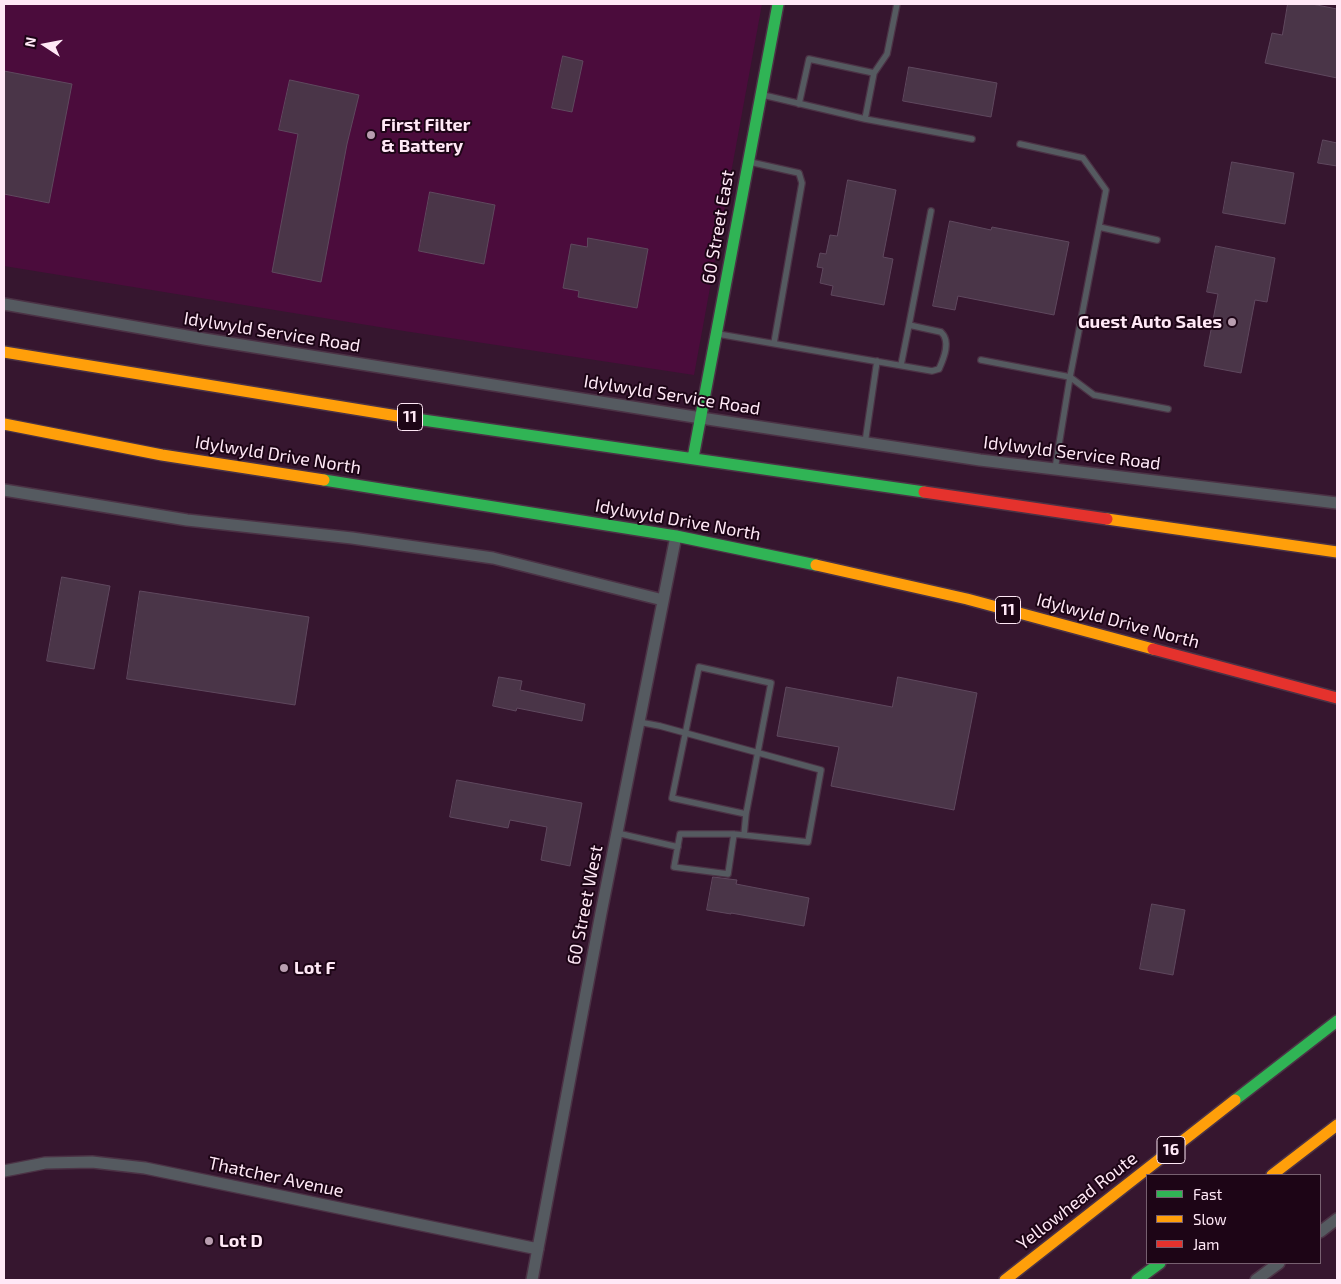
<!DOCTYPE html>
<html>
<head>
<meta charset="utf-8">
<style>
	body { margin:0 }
	#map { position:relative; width:1341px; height:1284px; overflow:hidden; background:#36162f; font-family:"Exo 2",sans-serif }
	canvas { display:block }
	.frame { position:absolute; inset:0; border:5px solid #ffe8f6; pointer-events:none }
	.legend { position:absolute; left:1146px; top:1174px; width:175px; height:90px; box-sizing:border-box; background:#1d0516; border:1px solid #776070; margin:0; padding:6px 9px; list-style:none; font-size:15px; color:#ffe8f6 }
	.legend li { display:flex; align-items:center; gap:10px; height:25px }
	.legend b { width:25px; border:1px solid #776070 }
	.north { position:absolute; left:20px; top:20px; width:50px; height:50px; -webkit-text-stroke:4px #1d0516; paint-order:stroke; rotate:281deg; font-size:14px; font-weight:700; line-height:20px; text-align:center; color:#ffe8f6 }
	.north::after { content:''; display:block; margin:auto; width:18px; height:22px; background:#ffe8f6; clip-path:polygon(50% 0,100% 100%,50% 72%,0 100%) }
</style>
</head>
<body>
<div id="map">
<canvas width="1341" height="1284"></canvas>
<div class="frame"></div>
<ul class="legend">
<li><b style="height:6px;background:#30b455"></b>Fast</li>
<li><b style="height:6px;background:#ff9f0a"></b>Slow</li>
<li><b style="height:6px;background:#e5322d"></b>Jam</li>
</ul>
<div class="north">N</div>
</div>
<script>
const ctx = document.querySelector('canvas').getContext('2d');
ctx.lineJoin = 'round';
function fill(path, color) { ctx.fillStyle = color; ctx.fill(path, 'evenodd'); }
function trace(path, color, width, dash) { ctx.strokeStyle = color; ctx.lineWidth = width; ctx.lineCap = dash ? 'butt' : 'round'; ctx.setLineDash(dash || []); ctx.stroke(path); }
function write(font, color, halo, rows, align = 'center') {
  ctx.font = font + ' "Exo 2",sans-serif'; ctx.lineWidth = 4; ctx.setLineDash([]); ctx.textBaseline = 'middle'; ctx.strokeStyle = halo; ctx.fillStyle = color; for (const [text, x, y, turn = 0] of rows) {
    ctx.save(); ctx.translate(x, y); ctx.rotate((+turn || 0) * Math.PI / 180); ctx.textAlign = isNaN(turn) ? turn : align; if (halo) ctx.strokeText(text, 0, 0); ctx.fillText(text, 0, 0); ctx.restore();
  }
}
const built = new Path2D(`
	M4,4H762L694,375L404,331L4,266Z`);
const building = new Path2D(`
	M1288,4H1312L1337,9V78L1265,63L1272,33L1282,35Z
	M563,56L583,61L572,112L552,108Z
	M909,67L997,83L991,117L903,101Z
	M4,71L72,84L49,203L4,194Z
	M290,80L359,95L347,144L321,282L272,272L298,134L279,130Z
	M1323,140L1337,143V166L1318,163Z
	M1232,162L1294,173L1285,224L1223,213Z
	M848,180L896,190L883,257L893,259L884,305L831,295L833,286L820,283L823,268L817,267L820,253L826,254L830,235L837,236Z
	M430,192L495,205L484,264L419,251Z
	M950,221L991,230L992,227L1069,242L1054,315L958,296L955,310L933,306Z
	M588,238L648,249L637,308L578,297L579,291L563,288L571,244L587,247Z
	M1216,246L1275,258L1267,302L1255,300L1241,373L1204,366L1218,294L1207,292Z
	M62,577L110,586L94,669L47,661Z
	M140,591L309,617L295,705L127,679Z
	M499,677L522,681L520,690L585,704L582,721L517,708L516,711L493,706Z
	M898,677L977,693L954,810L831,786L839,747L777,736L786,687L892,707Z
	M457,780L582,803L570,866L541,860L547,827L510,820L508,828L450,817Z
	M713,877L737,880L736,884L809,898L804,926L731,913V914L707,910Z
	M1152,904L1185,910L1173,975L1140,969Z`);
const lane = new Path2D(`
	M874,73L887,54L897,4
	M763,95L865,119L972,139
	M799,104L809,59L874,73L865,119
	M1020,144L1083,158L1106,190L1070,377L1094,395L1168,409
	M750,162L799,173L802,183L774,343
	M1099,227L1157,240
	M718,334L932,371L939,369C944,358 951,341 941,332L909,325L931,211
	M981,360L1070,377L1055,469
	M901,365L909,325
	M865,443L877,361
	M699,667L771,683L746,814L672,798Z
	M639,722L660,726L821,770L808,842L734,834H680L674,867L728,874L734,834
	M617,833L678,847
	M744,835L746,814`);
const street = new Path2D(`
	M4,304L204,339L701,418L980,460L1337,503
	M4,490L187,520L352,538L493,558L663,600
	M4,1171L45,1163L92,1162L145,1168L538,1249
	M1320,1232L1337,1219
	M532,1280L601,913L676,536
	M1256,1280L1279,1263`);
const fast = new Path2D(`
	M416,419L924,492
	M693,458L778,4
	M324,480L676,536L816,565
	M1235,1100L1337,1021
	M1137,1280L1160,1263`);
const slow = new Path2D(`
	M4,352L416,419
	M4,424L162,455L324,480
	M1107,519L1337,552
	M816,565L967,599L1153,649
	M1272,1175L1337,1125
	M1005,1280L1235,1100`);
const jam = new Path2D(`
	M924,492L1107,519
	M1153,649L1337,698`);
const markers = [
	[371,135,5,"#b99eb0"],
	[1232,322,5,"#b99eb0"],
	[284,968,5,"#b99eb0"],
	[209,1241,5,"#b99eb0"]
];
const shields = [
	[410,417,25],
	[1008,610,25],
	[1171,1150,28]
];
const shieldNames = [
	["11",410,417],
	["11",1008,610],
	["16",1171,1150]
];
const poiNames = [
	["First Filter",381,125],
	["& Battery",381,146],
	["Guest Auto Sales",1222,322,"right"],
	["Lot F",294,968],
	["Lot D",219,1241]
];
const streetNames = [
	["60 Street East",718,227,-80],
	["Idylwyld Service Road",272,332,9],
	["Idylwyld Service Road",672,395,9],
	["Idylwyld Service Road",1072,453,7],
	["Idylwyld Drive North",278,455,9],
	["Idylwyld Drive North",678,520,10],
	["Idylwyld Drive North",1118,621,15],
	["60 Street West",585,905,-79],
	["Thatcher Avenue",276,1177,12],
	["Yellowhead Route",1077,1201,-38]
];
fill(built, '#4b0c3c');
fill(building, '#4a3548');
trace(building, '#5f485e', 1);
trace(lane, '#4b3245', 8);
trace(street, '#4b3245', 14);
trace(fast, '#4b3245', 14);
trace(slow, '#4b3245', 14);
trace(jam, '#4b3245', 14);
trace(lane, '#555a60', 5.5);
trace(street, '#555a60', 11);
trace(fast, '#30b455', 11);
trace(slow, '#ff9f0a', 11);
trace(jam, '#e5322d', 11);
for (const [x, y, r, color] of markers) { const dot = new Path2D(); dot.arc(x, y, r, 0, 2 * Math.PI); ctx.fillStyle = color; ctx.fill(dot); trace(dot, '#1d0516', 2); }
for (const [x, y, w] of shields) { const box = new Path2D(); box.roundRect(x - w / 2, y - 13.5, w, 27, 4); ctx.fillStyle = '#1d0516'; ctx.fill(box); trace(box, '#ffe8f6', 1); }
write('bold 16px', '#ffe8f6', null, shieldNames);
write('bold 18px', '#ffe8f6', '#1d0516', poiNames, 'left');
write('18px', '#ffe8f6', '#1d0516', streetNames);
</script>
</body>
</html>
